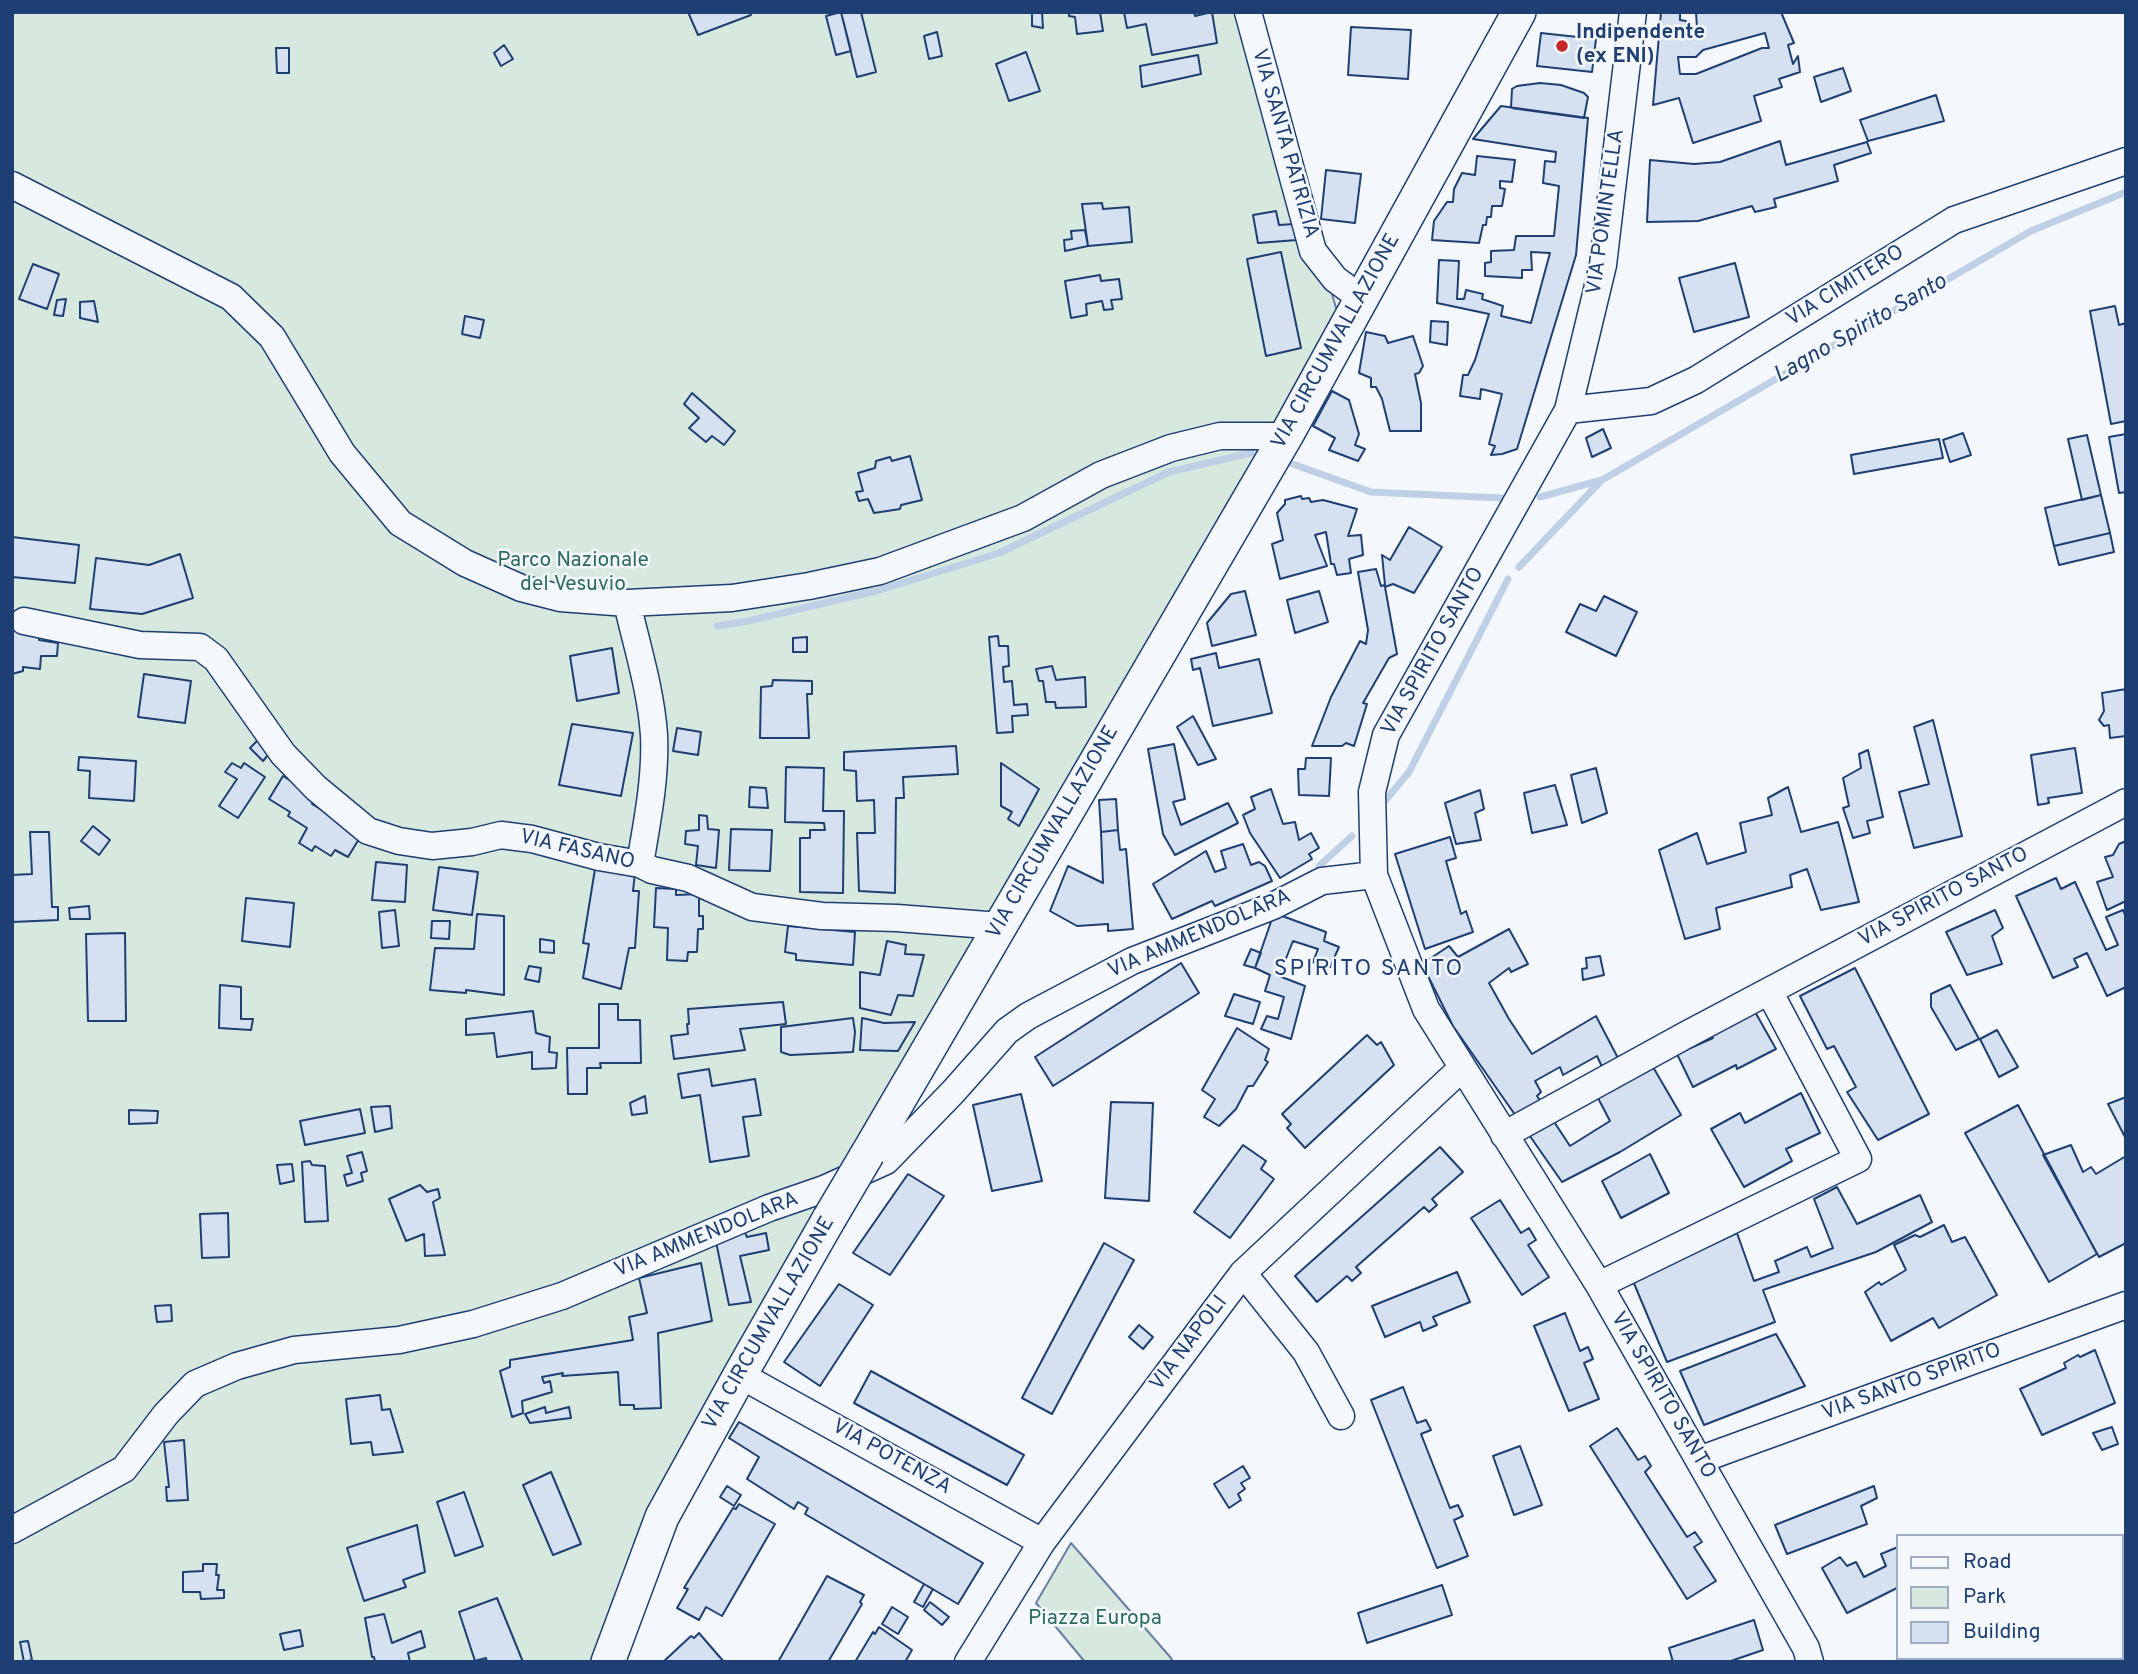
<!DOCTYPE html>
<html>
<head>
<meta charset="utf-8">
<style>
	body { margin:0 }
	#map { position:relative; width:2138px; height:1674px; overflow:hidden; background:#f4f7fb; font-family:Overpass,sans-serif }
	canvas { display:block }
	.frame { position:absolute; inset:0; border:14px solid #1d3f73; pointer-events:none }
	.legend { position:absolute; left:1896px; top:1534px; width:228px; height:126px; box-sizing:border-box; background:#f4f7fb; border:2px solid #9eadc5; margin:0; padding:9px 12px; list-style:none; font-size:21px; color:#1d3f73 }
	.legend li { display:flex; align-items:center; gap:14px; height:35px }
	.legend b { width:35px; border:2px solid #9eadc5 }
</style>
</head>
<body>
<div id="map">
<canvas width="2138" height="1674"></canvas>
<div class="frame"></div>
<ul class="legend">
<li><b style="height:9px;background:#f4f7fb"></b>Road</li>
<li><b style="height:19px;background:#d7e8df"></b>Park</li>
<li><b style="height:19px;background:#d5e0f0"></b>Building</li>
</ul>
</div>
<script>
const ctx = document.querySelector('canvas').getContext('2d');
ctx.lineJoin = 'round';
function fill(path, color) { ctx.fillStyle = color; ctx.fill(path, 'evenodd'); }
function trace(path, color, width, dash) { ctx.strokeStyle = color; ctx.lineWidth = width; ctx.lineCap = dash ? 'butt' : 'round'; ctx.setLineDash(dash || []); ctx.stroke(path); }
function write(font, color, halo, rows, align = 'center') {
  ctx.font = font + ' Overpass,sans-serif'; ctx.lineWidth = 5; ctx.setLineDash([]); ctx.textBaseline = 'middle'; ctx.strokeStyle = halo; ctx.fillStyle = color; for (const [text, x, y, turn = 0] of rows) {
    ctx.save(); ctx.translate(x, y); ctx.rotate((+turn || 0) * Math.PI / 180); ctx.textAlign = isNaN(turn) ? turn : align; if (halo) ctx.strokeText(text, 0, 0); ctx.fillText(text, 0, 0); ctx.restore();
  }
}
const green = new Path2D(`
	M12,12H1252L1348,350L657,1544L615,1662H12Z
	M1071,1543L1171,1658L1173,1662H1085L1036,1603Z`);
const stream = new Path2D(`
	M1290,463L1371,492L1501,498
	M1540,497L1602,480L2031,231L2126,192
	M1519,567L1601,481
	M717,626L748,621L880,590L999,553L1169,472L1259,451
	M1385,801L1409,772L1508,579
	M1319,866L1352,836`);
const building = new Path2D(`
	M688,12H749L751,15L698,35Z
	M841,12L851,51L836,55L826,16Z
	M841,12H861L876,72L857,77Z
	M1032,12H1042L1043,28L1032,26Z
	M1069,12H1100L1103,31L1077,34L1075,17L1069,16Z
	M1124,12H1194L1195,16L1212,12L1217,43L1152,55L1146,24L1127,28Z
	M1661,12H1680V20L1686,21V34L1697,28L1696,12H1781L1794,43L1788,45L1793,64L1798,56L1800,72L1779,79L1782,87L1754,96L1761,121L1693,143L1679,98L1653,105ZM1765,33L1769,48H1762L1696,74H1680L1678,57H1696L1703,50Z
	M1351,27L1411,30L1408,79L1348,75Z
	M937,32L942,56L929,59L924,36Z
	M1541,33L1596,39L1592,72L1537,66Z
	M504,45L513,59L501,66L494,53Z
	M276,48H289V73H277Z
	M1026,52L1040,91L1009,101L996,64Z
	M1198,55L1201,74L1142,87L1140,66Z
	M1843,68L1851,91L1821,102L1814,77Z
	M1540,83L1561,85L1584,93L1588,97L1584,118L1511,108L1512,89L1517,86Z
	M1936,95L1944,121L1868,141L1860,120Z
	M1501,106L1588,118L1576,255L1517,449L1502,454L1491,455L1495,446L1489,444L1502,394L1481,389L1480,399L1460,396L1463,375H1468L1475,360L1489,314L1437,303L1439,260L1459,261L1457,299H1464L1466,290L1483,294L1482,299L1503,306L1501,316L1531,323L1550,253L1531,252L1532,270H1522V278L1485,276V263L1491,262V251L1514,250L1516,236H1554L1559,186L1543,183L1545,161L1555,162L1556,152L1473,139Z
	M1780,141L1786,165L1867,142L1871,153L1834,165L1838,181L1774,199L1776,207L1755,212L1752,206L1698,221L1647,222L1650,160L1694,164L1720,162Z
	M1477,156L1515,160L1512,182L1500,181V188L1505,189L1502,206H1492L1491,217H1487L1486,225H1483L1479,243L1432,240L1434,221L1447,202H1453L1454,189L1462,173L1475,175Z
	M1326,170L1361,174L1355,223L1321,219Z
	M1102,203L1103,209L1129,207L1132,242L1088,246L1082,204Z
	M1276,211L1279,225L1294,224L1297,240L1258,243L1253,215Z
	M1085,230L1088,246L1065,251L1064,240L1072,239L1071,231Z
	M1281,252L1301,348L1266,356L1247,259Z
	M1735,263L1749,317L1694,332L1679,278Z
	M33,264L59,274L47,309L19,299Z
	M1100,275L1101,281L1119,279L1122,299L1111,300L1113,309L1104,310L1102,301L1086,304L1087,315L1071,318L1065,281Z
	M66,299L63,316L54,315L57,300Z
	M94,301L98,322L80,318V302Z
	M2115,306L2119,325L2126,323V421L2111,424L2090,311Z
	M465,316L484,320L480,338L462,334Z
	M1431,321L1448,322L1447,345L1430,342Z
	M1366,332L1385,336L1388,343L1413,336L1423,366L1419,373L1415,374L1421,403V431H1390L1382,399L1376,387H1371V378L1359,373Z
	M1332,391L1349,400L1359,434L1355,445L1365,449L1358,461L1329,450L1335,438L1313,426Z
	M692,393L735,431L724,445L712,436L706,442L689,428L699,418L684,404Z
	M1603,429L1611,448L1592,457L1586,438Z
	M1963,433L1971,455L1950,462L1943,440Z
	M2126,434V492L2119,493L2109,437Z
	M2087,435L2101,495L2082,500L2068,439Z
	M1939,439L1943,458L1854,474L1851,455Z
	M910,456L922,500L901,505L900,509L874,513L868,499L859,501L856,492L863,491L858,473L875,468L876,461L890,457L892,461Z
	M2101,495L2110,533L2054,546L2045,508Z
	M1301,496L1302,499L1309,498L1311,502L1323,500L1357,509L1348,536L1361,535L1363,555L1349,559L1351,573L1337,575L1334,564H1331L1326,532L1315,535L1327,566L1280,579L1272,544L1283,540L1277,513L1285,504V500Z
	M1409,527L1442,547L1414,593L1393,584L1385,587L1397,654L1389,658L1363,703L1367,704L1354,746L1346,743L1342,746H1312L1331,697L1360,641L1366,644L1368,630L1358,572L1376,569L1381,586L1385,585L1382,555L1390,560Z
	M2110,533L2114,552L2059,565L2054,546Z
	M12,537L79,545L75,583L12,577Z
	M180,554L193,598L142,614L90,609L96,558L149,565Z
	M1245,591L1256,635L1212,646L1207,623L1231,594Z
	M1319,591L1328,622L1295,633L1287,600Z
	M1604,596L1637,612L1616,656L1566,632L1580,604L1596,611Z
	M12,627H38L39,640L58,643L57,656H41L40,669L23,667V671L12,674Z
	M998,636L999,646H1008L1009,666L1003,667L1004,682L1012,681L1014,705L1027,704L1028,715L1012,716L1013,732L997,733L989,637Z
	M807,637V652H793V638Z
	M612,648L619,693L577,701L570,656Z
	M1216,653L1219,668L1259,659L1272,713L1213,726L1200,668L1193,670L1191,659Z
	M1052,666L1056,680L1085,677L1086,707L1056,708L1055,702H1046L1043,681H1039L1036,669Z
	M144,674L191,681L185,723L138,717Z
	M773,680L812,681V694H807L809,738H760L761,687L772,686Z
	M2126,689V736L2110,738L2109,725L2104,726L2099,720L2104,711L2102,693Z
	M1193,716L1216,759L1198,765L1177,727Z
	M1933,720L1962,836L1914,848L1899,792L1929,784L1914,727Z
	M572,724L633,733L621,796L559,785Z
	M677,728L701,732L698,755L673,751Z
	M262,736L273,749L263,761L250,748Z
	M1174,744L1185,799L1173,802L1181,825L1228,803L1238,823L1175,855L1163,834L1148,749Z
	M956,746L958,774L903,777L904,798H896L895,893L859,891L857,833H875L874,800L857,801L856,771L844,770V752Z
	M2075,748L2082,793L2048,798L2049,803L2038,805L2031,755Z
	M1868,750L1883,817L1867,821L1870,833L1853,838L1843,808L1849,806L1843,778L1861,768L1859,754Z
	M79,757L136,761L134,801L89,798L90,771L78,770Z
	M1306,758H1331L1329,796L1299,795L1298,769H1305Z
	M232,763L241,768L244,763L265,777L238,818L219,806L237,779L225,772Z
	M1001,763L1039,789L1019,826L1008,819L1012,812L1001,806Z
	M786,767L824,768L823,811H844L843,893L800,892V838H810V830H825L824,823L785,822Z
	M1596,768L1607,813L1582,823L1571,775Z
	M283,776L299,786L318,793L312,804L362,834L348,857L335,850L331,856L315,846L312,851L299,843L307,828L288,816L290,812L269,799Z
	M1555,785L1567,825L1532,833L1524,793Z
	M750,787L766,788L768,808L749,807Z
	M1788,787L1801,832L1838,822L1859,902L1821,910L1807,869L1790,875L1792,887L1716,908L1720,929L1685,939L1659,850L1697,833L1707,864L1746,852L1740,823L1772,815L1768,798Z
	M1271,789L1283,824L1295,822L1299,840L1311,833L1319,848L1309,854L1312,859L1280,878L1250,833L1243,815L1255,809L1251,797Z
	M1480,790L1484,809L1475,813L1481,840L1456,844L1445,803Z
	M1116,799L1118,830L1101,832L1099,800Z
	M699,815L707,816L708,829L719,830L716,868L696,865L698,846L685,844L686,831L699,830Z
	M93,826L110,840L99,855L81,841Z
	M731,829L772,830L770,871L729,870Z
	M1118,830L1120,850L1126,849L1133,929L1108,931V924L1077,926L1050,911L1068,866L1103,883L1101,832Z
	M30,832H49L52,907H58V920L12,922V875L32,874Z
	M1450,837L1456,858L1446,861L1461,914L1466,911L1473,932L1425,949L1395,854Z
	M2126,841V901L2107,910L2097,882L2113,877L2105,857L2113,855L2119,844Z
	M1243,844L1251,865L1259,862L1265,866L1272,881L1215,906L1212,901L1172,919L1153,884L1206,851L1215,872L1226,868L1221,851Z
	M376,862L407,865L405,902L372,900Z
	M439,867L478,872L472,915L433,910Z
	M595,869L635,873L633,891H639L635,948H629L621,989L583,978L589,944L583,943Z
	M2056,878L2061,889L2075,882L2106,950L2118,945L2106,917L2123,910L2126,917V987L2107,996L2087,953L2074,959L2078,967L2053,978L2016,896Z
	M656,888L676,889V895L699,894V916H703V929H698L697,952H688L687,961L667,960L668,928L654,927Z
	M246,898L294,903L290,947L242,941Z
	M89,906L90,919H70L69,908Z
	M395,910L399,946L382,948L379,912Z
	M1995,910L2003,928L1992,936L2002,964L1967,975L1946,932Z
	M1274,913L1326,932L1324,941L1339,947L1330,967L1313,962L1318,949L1293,941L1279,976L1305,986L1291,1039L1261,1029L1267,1016L1278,1019L1284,997L1265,991L1270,975L1255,968Z
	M477,914L504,916V995L466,990V993L430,990L435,948L474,949Z
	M432,921H450L449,939L431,938Z
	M788,926L855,932L853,965L796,960V954L785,952Z
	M1509,929L1528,964L1511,972L1509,968L1489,983L1509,1019L1532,1054L1596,1016L1619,1060L1603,1069L1597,1056L1563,1075L1560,1067L1535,1081L1541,1092L1537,1096L1570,1146L1610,1121L1598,1098L1653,1067L1681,1115L1620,1152L1562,1182L1453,1026L1422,964L1449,946L1458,957Z
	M125,933L126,1021H88L86,934Z
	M540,939L554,941V953L540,952Z
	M887,941L906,945L905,954L924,955L913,996L898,995L891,1015L860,1008V972L880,975Z
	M1251,949L1261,953L1255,968L1244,965Z
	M1600,956L1604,975L1583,980L1582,969L1587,968L1586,958Z
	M1181,963L1199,993L1053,1086L1035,1057Z
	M529,966L541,968L539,982L525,979Z
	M1855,968L1929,1114L1878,1140L1847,1092L1856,1087L1834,1046L1827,1049L1800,996Z
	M220,985L241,987V1019H253L251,1030L219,1028Z
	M1950,985L1979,1039L1956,1050L1931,1007V994Z
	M1234,994L1260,1002L1253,1024L1225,1016Z
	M783,1002L786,1024L740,1029L745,1050L674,1059L671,1036L688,1034L687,1024H689L688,1009Z
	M599,1004H618V1020H640L641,1063H600L601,1068H587V1094H568L567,1048H599Z
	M1754,1010L1776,1049L1737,1069L1736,1065L1693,1087L1677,1054L1713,1038L1711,1035Z
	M533,1011L536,1033L550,1037L549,1052L557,1053L556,1068L532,1069V1052L497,1057L494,1033L466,1035V1019Z
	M853,1018L855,1032L853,1052L790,1055L781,1052V1027Z
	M862,1018L884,1023L915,1022L898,1051L860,1050Z
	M1237,1028L1269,1049L1265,1060L1268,1062L1253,1086H1248L1236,1109L1219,1126L1204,1117L1215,1099L1202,1090Z
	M1997,1030L2018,1067L1999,1077L1980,1039Z
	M1367,1035L1377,1045L1381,1042L1394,1065L1305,1148L1287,1128L1291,1124L1282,1114Z
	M709,1069L712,1086L755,1079L761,1115L743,1117L749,1156L710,1162L700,1095L682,1098L678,1074Z
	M1801,1093L1820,1133L1786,1149L1792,1161L1744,1187L1711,1129L1740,1113L1745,1123Z
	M1021,1094L1042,1181L992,1191L973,1105Z
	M645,1096L647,1113L632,1115L630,1103Z
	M2126,1097V1139L2108,1104Z
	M1111,1102L1153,1103L1149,1201L1105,1198Z
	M2018,1105L2097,1254L2049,1282L1965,1133Z
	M390,1106L392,1128L375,1132L371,1107Z
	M360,1109L365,1133L305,1145L300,1121Z
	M129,1110L158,1111L157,1123L129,1124Z
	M1243,1145L1266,1161L1261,1169L1274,1179L1230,1238L1194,1212Z
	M2071,1145L2083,1172L2091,1167L2096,1174L2126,1156V1243L2099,1257L2043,1155Z
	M1440,1147L1463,1172L1432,1199L1437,1205L1429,1212L1424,1207L1356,1267L1361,1273L1352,1281L1347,1276L1317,1302L1295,1276Z
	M362,1152L367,1171L361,1173L363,1181L347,1186L344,1175L352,1173L347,1156Z
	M1650,1154L1669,1193L1621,1218L1602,1181Z
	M310,1161L312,1165L325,1166L328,1221L305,1222L302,1162Z
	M292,1164L294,1181L280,1184L277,1165Z
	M908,1174L944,1196L890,1275L853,1253Z
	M420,1185L427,1192L438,1189L440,1198L433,1202L445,1255L425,1256L424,1234L406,1241L389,1199Z
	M1837,1187L1857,1224L1920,1195L1932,1222L1876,1252L1763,1290L1775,1322L1667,1362L1633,1281L1737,1233L1754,1281L1779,1272L1775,1261L1807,1247L1811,1257L1833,1248L1814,1199Z
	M1500,1200L1521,1233L1529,1228L1536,1240L1528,1245L1549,1277L1522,1295L1471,1218Z
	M228,1213L229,1257L202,1258L200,1214Z
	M741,1224L747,1237L766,1233L769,1250L740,1256L751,1302L729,1305L714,1232Z
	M1944,1225L1952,1242L1965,1237L1997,1295L1939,1328L1933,1318L1891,1341L1865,1292L1879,1282L1881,1285L1906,1270L1894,1245L1915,1235L1920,1237Z
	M1104,1243L1134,1260L1052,1414L1022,1398Z
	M701,1263L712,1321L658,1333L661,1408L634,1409V1405H620L618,1372L562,1376L563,1373L542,1377L544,1383L550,1381L552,1392L522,1401L523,1413L512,1417L500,1371L510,1367V1360L633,1340L629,1317L647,1313L639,1278Z
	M1457,1272L1470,1302L1433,1317L1437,1325L1423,1331L1420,1322L1385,1337L1372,1306Z
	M839,1284L873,1305L820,1386L784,1362Z
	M171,1305L172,1321L157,1322L155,1306Z
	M1565,1313L1580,1351L1588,1347L1593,1359L1584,1363L1599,1399L1569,1411L1534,1326Z
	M1139,1325L1153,1337L1143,1349L1129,1337Z
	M1776,1334L1805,1386L1704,1425L1680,1371Z
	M2095,1350L2115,1403L2042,1435L2020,1389L2066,1368L2064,1363L2078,1355L2080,1357Z
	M871,1371L1024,1455L1007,1485L854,1403Z
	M1403,1387L1417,1423L1426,1420L1431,1430L1421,1434L1450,1508L1458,1505L1463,1516L1454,1520L1468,1556L1437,1568L1371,1400Z
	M380,1395L382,1410L390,1409L403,1452L373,1455L371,1442L351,1444L346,1399Z
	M545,1407L546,1413L569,1407L571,1418L530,1423L525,1414Z
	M739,1422L983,1563L958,1604L805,1514L808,1508L798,1502L794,1509L747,1479L759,1457L729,1438Z
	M2112,1427L2118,1444L2102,1450L2093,1433Z
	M1617,1428L1638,1460L1645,1456L1651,1466L1645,1472L1687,1537L1695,1532L1702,1542L1694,1547L1716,1581L1687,1599L1590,1446Z
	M184,1440L188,1500L167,1501L166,1487H169L164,1442Z
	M1520,1446L1542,1505L1514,1515L1493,1456Z
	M1243,1466L1250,1478L1241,1483L1245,1489L1238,1494L1241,1500L1229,1508L1214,1484Z
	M551,1472L581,1544L553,1555L523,1485Z
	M727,1486L741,1495L734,1506L720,1497Z
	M1874,1486L1877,1498L1861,1506L1867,1524L1787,1554L1775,1525Z
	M464,1492L483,1546L455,1556L437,1502Z
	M739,1504L775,1524L722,1616L706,1607L699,1620L677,1608L688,1589L684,1588L733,1508L736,1509Z
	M417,1525L425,1572L403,1580L406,1587L364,1601L347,1548Z
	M1898,1547V1590L1897,1588L1847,1613L1822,1568L1840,1557L1847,1566L1856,1562L1864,1577L1886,1566L1881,1554Z
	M203,1564H217L216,1575H219L217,1590H224V1598L201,1599L200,1592H183V1572L203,1571Z
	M827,1576L864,1595L860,1602L862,1604L828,1662H778Z
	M924,1584L933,1589L923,1607L914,1602Z
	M1442,1585L1452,1615L1367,1643L1358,1613Z
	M497,1598L523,1662H487L486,1658L475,1661L459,1612Z
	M930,1602L949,1617L942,1625L924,1610Z
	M892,1607L908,1617L898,1634L882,1624Z
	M384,1614L392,1643L421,1631L425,1647L408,1653L410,1662H375L374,1657H372L365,1618Z
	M1754,1620L1763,1650L1728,1662H1673L1669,1648Z
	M879,1627L912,1650L905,1662H855L873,1632L875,1634Z
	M300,1630L303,1646L284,1650L280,1634Z
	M699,1633L724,1662H663L691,1636L694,1638Z
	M28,1641L32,1660L24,1662L20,1642Z`);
const minor = new Path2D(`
	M1248,12L1313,251L1335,279L1361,298
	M1633,12L1603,265L1568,410L1386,735L1372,792L1374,875L1426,1009L1599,1285L1806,1648L1810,1662
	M12,185L231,297L272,337L342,453L400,523L465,563L521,588L560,598L627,603L732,598L809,586L880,571L1023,518L1101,475L1171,448L1220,436H1286
	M1568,410L1651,401L1696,380L1954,220L2126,161
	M627,603C637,646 651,691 654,735C656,778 647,822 640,864
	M24,621L140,645L200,647L216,659L283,754L316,788L368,831L399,841L432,846L472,842L501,835L532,839L599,857L640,864L652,870L688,878L752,907L822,916L897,918L1000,926
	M1504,1135L1686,1035L2126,802
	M1243,1273L1306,1352L1341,1416
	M1599,1285L1858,1159L1769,991
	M740,1375L1042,1542
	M1699,1460L2126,1305
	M12,1530L124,1469L166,1414L195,1384L237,1366L294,1350L399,1340L473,1324L562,1296L769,1208L824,1189L886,1161L953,1092L1007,1031L1028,1016L1132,961L1273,906L1322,881L1374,875
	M968,1662L1042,1542L1243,1273L1462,1068`);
const major = new Path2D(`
	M868,1153L1286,436L1519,12
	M608,1662L662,1517L740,1375L829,1219`);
const majorBridge = new Path2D(`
	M829,1219L868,1153`);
const markers = [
	[1562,46,7,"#c62828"]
];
const poiNames = [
	["Indipendente",1576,34],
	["(ex ENI)",1576,58]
];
const streetNames = [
	["VIA SANTA PATRIZIA",1284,144,74],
	["VIA POMINTELLA",1607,212,-82],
	["VIA CIMITERO",1846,287,-32],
	["VIA CIRCUMVALLAZIONE",1337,342,-61],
	["VIA SPIRITO SANTO",1434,652,-61],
	["VIA CIRCUMVALLAZIONE",1054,833,-60],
	["VIA FASANO",577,851,13],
	["VIA SPIRITO SANTO",1944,898,-28],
	["VIA AMMENDOLARA",1200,935,-23],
	["VIA AMMENDOLARA",707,1236,-22],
	["VIA CIRCUMVALLAZIONE",770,1324,-60],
	["VIA NAPOLI",1190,1344,-53],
	["VIA SANTO SPIRITO",1912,1383,-20],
	["VIA SPIRITO SANTO",1662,1396,60],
	["VIA POTENZA",891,1458,29]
];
const parkNames = [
	["Parco Nazionale",573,562],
	["del Vesuvio",573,586],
	["Piazza Europa",1095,1620]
];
const waterNames = [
	["Lagno Spirito Santo",1861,330,-30]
];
const neighbourhoodNames = [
	["SPIRITO SANTO",1369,970]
];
fill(green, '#d7e8df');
trace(green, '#687fa3', 2);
trace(stream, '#bed0e5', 7);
fill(building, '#d5e0f0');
trace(building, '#1d3f73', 2);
trace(minor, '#1d3f73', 29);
trace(major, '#1d3f73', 36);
trace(minor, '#f4f7fb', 26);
trace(major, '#f4f7fb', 33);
trace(majorBridge, '#1d3f73', 36, []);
trace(majorBridge, '#f4f7fb', 33);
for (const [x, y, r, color] of markers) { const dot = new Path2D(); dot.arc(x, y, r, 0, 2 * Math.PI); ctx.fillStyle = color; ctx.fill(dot); trace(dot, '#f4f7fb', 2.5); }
write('bold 21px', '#1d3f73', '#f4f7fb', poiNames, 'left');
write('21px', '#1d3f73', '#f4f7fb', streetNames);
write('21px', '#2c6c60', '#f4f7fb', parkNames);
write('italic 23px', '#1d3f73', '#f4f7fb', waterNames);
ctx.letterSpacing = '2px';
write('23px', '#1d3f73', '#f4f7fb', neighbourhoodNames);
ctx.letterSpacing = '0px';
</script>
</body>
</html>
